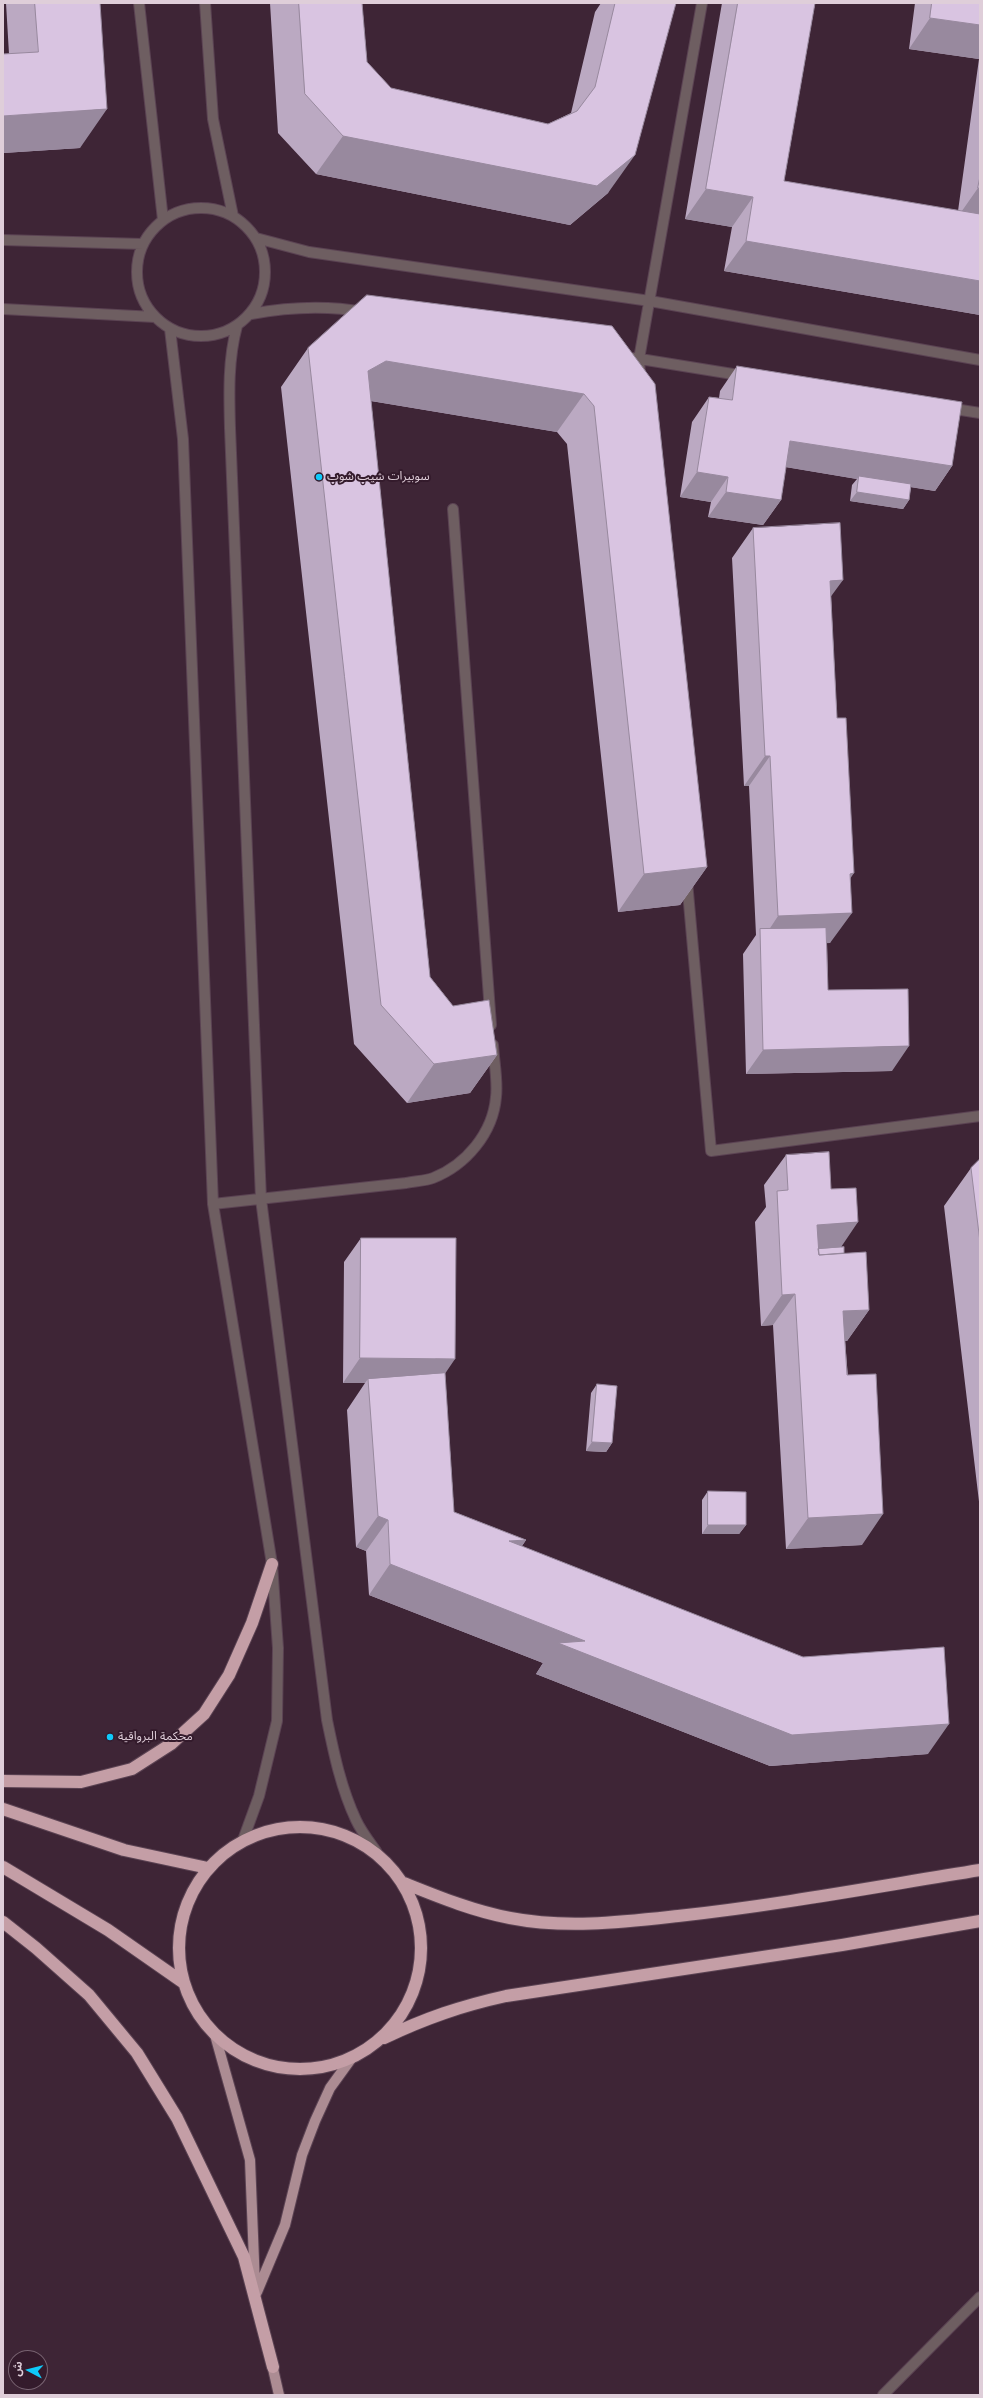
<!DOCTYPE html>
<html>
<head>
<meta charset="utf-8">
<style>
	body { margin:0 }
	#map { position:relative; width:983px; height:2398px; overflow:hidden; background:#3e2536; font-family:Helvetica,"Noto Sans Arabic",sans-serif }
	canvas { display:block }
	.frame { position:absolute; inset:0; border:4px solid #dfced9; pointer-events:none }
	.north { position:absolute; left:8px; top:2350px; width:40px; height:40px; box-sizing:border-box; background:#341b2c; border:1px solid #786371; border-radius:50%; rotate:277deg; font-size:11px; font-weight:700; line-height:16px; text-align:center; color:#dfced9 }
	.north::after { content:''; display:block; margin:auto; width:14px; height:18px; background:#0fcafa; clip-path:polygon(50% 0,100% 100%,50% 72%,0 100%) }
</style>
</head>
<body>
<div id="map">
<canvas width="983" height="2398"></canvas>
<div class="frame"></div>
<div class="north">ش</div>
</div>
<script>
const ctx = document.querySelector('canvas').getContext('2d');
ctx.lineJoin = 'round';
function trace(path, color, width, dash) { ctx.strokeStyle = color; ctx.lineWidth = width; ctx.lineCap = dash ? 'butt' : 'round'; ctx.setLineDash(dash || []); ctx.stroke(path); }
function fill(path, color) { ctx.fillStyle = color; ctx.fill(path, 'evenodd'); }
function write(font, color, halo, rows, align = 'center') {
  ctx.font = font + ' Helvetica,"Noto Sans Arabic",sans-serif'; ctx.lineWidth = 4; ctx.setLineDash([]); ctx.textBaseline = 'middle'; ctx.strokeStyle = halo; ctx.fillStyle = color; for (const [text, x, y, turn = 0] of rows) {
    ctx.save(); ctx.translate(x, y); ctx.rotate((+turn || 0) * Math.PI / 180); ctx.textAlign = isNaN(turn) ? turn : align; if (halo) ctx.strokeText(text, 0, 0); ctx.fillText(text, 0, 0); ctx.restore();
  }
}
const minor = new Path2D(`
	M139,3L163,220
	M205,3L213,119L233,216
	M137 272a64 64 0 1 1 128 0a64 64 0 1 1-128 0Z
	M256,238L309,252L650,301L980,360
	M3,240L143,244
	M3,309L155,317
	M251,314C289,307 325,305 364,312
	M237,326C228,359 229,393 230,428L261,1199L327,1720C334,1754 341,1788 356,1820C361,1831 369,1841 376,1851
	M170,329L183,439L213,1204L272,1564L278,1648L277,1721L259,1796L243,1840
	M634,358L745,376
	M640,375L639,359L702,3
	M948,408L980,413
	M453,509L491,1025
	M687,881L711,1151L980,1116
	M213,1204L406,1183C415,1181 425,1181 433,1178C466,1165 493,1133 496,1097C498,1081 494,1062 493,1045
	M883,2395L980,2297`);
const major = new Path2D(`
	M215,2035L250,2160L255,2286
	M257,2292L285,2225L302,2155L315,2121L330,2088L351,2059
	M271,2360L279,2395`);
const highway = new Path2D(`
	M3,1781L81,1782L132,1769L171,1744L204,1714L229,1675L252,1623L272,1564
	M3,1809L124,1850L208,1868
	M179 1948a121 121 0 1 1 242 0a121 121 0 1 1-242 0Z
	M3,1867L108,1930L184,1983
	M404,1883C439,1897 473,1911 510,1918C566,1929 623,1922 678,1916C779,1905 880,1886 980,1870
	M3,1922L36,1948L89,1995L137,2053L177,2118L244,2257L273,2367
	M384,2038C426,2018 461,2006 506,1996L842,1945L980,1921`);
const wall = new Path2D(`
	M6,3H100L80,148L3,153V54H9Z
	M270,3H362L367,62L391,88L548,124L571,113L595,12L601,3H676L608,193L570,225L316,174L278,133Z
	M722,3H815L784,181L958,211L979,59L909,49L915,3H980V315L724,271L732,227L685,219Z
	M612,326L707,867L680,905L618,912L567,444L557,432L371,401L430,977L453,1006L497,1055L470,1093L407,1103L354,1044L281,387L308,348Z
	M737,366L952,466L935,491L911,487L909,500L903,509L850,501L852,485L857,479L786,467L781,500L763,525L708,517L711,502L680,497L692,422L709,397L719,398L720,391Z
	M753,528L831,597L837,718L850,879L830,943H827L828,990L892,1071L746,1074L743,954L756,935L749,786H744L732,558Z
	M786,1155L831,1189L841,1247L869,1310L847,1341H845L862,1545L786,1549L773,1325L761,1326L755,1222L766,1207L764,1185Z
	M980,1159V1510L944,1206L971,1168Z
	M361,1238L445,1374L454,1512L526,1540L522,1546L928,1754L770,1766L536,1674L543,1663L369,1595L366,1551L356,1547L347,1410L365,1383H343L344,1262Z
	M597,1384L612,1443L606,1452L586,1451L591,1393Z
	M708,1491L746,1525L739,1534H702V1500Z`);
const shadedWall = new Path2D(`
	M930,18L980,25V58L979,59L909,49Z
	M107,109L80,148L3,153V116Z
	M343,136L635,155L608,193L570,225L316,174Z
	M978,188H980V222L957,218Z
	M706,189L753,197L732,227L685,219Z
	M746,241L980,281V315L724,271Z
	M386,361L584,394L557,432L359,399L368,371Z
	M790,441L952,466L935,491L859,479V476L857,479L773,465Z
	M697,472L728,477L711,502L680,497Z
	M726,492L781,500L763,525L708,517Z
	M857,492L909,500L903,509L850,501Z
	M843,580L821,610L830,581Z
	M765,756H770L749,786H744Z
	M707,867L680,905L618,912L644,874Z
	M854,873L833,904L850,874Z
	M852,913L830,943L761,947V942L778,916Z
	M909,1046L892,1071L746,1074L763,1050Z
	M497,1055L470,1093L407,1103L434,1064Z
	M858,1222L837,1253L806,1255L817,1225Z
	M795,1294L773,1325L761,1326L782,1295Z
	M869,1310L847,1341L821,1342L843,1311Z
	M360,1358L455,1359L438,1384L368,1379L365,1383H343Z
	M592,1442L612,1443L606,1452L586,1451Z
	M883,1514L862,1545L786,1549L808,1518Z
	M378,1516L388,1520L366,1551L356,1547Z
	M708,1525H746L739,1534H702Z
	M526,1540L505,1570L509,1541Z
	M390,1564L585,1641L949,1724L928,1754L770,1766L536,1674L543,1663L369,1595Z`);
const building = new Path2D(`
	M35,3H100L107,109L3,116V54L38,52Z
	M299,3H362L367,62L391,88L548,124L577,111L595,87L615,3H676L635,155L597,186L343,136L305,94Z
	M738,3H815L784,181L980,214V281L746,241L753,197L706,189Z
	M932,3H980V25L930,18Z
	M980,177V188H978Z
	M367,295L612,326L655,384L707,867L644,874L594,406L584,394L386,361L368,371L430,977L453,1006L489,1000L497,1055L434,1064L381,1005L308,348Z
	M737,366L962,402L952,466L790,441L781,500L726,492L728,477L697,472L709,397L732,400Z
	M859,476L911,484L909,500L857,492Z
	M840,523L843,580L830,581L837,718H846L854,873L850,874L852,913L778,916L770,756H765L753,528Z
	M826,928L828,990L908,989L909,1046L763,1050L760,929Z
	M829,1152L831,1189L856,1188L858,1222L817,1225L819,1255L866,1252L869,1310L843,1311L847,1375L876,1374L883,1514L808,1518L795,1294L782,1295L777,1191L788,1190L786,1155Z
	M980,1159V1242L971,1168Z
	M361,1238H456L455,1359L360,1358Z
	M844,1247V1253L819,1255L818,1249Z
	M445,1373L454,1512L526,1540L509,1541L803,1657L944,1647L949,1724L792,1735L558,1643L585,1641L390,1564L388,1520L378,1516L368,1379Z
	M597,1384L617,1386L612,1443L592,1442Z
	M708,1491L746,1492V1525H708Z`);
const markers = [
	[319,477,4,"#0fcafa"],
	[110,1737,4,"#0fcafa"]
];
const poiNames = [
	["سوبيرات شيب شوب",327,477],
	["محكمة البرواقية",118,1737]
];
trace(minor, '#5b4353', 12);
trace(major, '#5b4353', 12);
trace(highway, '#5b4353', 14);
trace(minor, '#6e5e61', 10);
trace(major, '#ac8c93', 10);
trace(highway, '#c49ea6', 12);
fill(wall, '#bba9c2');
fill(shadedWall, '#98899e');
fill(building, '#d9c4e1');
trace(building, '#98899e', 1);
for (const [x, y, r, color] of markers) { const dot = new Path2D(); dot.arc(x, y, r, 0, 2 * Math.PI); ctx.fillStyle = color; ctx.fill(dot); trace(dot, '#341b2c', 1.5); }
write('12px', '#dfced9', '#341b2c', poiNames, 'left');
</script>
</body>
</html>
